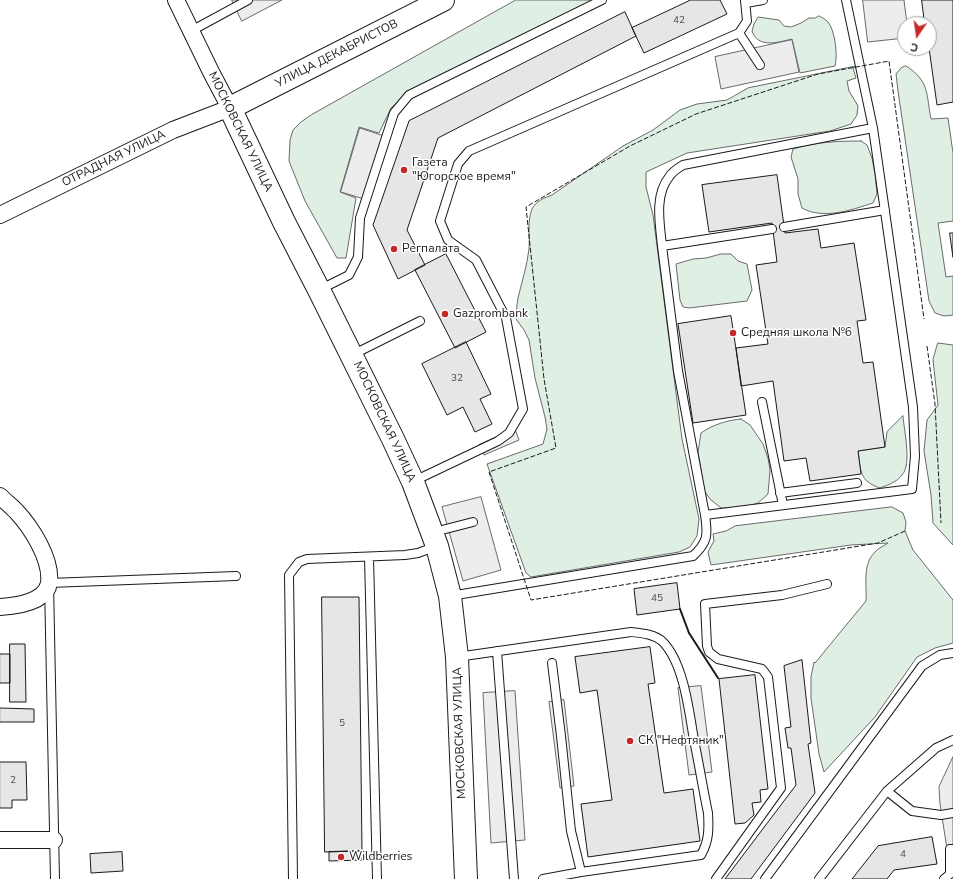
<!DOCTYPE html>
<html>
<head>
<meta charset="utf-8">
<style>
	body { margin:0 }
	#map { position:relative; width:953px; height:879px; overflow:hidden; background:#fff; font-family:"Nunito Sans",sans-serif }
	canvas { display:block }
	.north { position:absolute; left:897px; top:16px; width:40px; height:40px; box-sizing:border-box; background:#fff; border:1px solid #a3a3a3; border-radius:50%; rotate:193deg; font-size:11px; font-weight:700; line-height:16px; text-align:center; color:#1a1a1a }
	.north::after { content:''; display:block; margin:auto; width:14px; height:18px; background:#c62828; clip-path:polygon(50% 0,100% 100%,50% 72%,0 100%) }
</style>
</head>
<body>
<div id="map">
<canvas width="953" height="879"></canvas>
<div class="north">С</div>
</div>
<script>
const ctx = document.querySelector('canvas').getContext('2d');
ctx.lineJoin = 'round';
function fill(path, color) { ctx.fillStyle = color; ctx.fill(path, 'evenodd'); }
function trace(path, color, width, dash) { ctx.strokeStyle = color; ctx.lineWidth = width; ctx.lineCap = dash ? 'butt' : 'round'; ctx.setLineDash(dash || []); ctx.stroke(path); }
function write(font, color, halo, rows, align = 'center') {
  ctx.font = font + ' "Nunito Sans",sans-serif'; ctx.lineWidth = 3; ctx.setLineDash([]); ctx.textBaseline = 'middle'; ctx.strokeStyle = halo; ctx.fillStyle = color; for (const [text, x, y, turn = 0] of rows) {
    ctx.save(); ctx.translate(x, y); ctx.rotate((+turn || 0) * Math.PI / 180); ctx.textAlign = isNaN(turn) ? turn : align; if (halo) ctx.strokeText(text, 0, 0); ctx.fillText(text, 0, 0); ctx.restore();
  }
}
const green = new Path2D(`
	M516,0H597L399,101L391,108L379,133L359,127L340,192L356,198L346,258H337L305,201L289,161L290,140L293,130L301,122L311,115Z
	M819,16C823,18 825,19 828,22C835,30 838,56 835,66L800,73L792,39C779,42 758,49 752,31L754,24L758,17L779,20L784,26L791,27L801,23L809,18H815Z
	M861,65L853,68L856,78L847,81L849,91L858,106L857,115L851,124L830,131L687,153L646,172V187L653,215L682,439L699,519L697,536L690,547L679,552L531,577L526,573L487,464L543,444L547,429L545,417L535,378L529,340L524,330L516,319C516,312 517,304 518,298C522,281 527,266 529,249C530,236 527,221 532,209C536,201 544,198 552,195L623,146L653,130L680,110L697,104L727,100L748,88Z
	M906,66C930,81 926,94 931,119L948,118L953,153V221L938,223L946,277L953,276V315L944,316L935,313L929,301L898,91L896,74L901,68Z
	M861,141L867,145L872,158L875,174L877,194L873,203C851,210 824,220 802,208L798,194V179L791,157L793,149C815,142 838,141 861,141Z
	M721,254H731L738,261L747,264L752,290L747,301L689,308L683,307L680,300L676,264L693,259L706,258Z
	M938,343L953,345V545L933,523L931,495L924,451L927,420L938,405L933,360Z
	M903,416C904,430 912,465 902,475C897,482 888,485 880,488C859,481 861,471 858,451L885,447L887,432Z
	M741,419L750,425L763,444L768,458L770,470L768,494L758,503L745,507L732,508H721L710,499L702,488V476L698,452L701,433C712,425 728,420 741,419Z
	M892,507L903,513L906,522L905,531L913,550L953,600V643L935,648L917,657L875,717L824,772L819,754L811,698V677L814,662L815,663L866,601C867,584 862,565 875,552C878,548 884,546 888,543L851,545L711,565L708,552L714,541L713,534L726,531L735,526Z`);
const parking = new Path2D(`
	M232,0H282L242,21Z
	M863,0H904L907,24H905V38L868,42Z
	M792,40L799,72L721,89L715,57Z
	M360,128L384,136L364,199L341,192Z
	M515,429L519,440L484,455L479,445Z
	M481,497L501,570L463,581L442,507Z
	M701,686L712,772L689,775L678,688Z
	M515,691L525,840L491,843L483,693Z
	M564,700L574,786L560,788L549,702Z
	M953,757V849H947L940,804L939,787Z`);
const building = new Path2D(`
	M691,0H720L727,14L644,53L632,28Z
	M922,0H953V102L937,105L929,48V24H925Z
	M625,12L636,36L438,138L407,230L425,265L398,279L373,225L409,121Z
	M777,175L785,233L818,229L821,248L854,243L866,320L857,321L863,363L873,362L885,447L858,451L861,474L810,481L806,458L784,461L773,381L741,386L736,348L768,344L756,265L777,262L772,223L709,232L702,185Z
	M950,233H953V257Z
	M446,254L486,332L455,348L415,270Z
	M731,316L746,415L693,423L678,324Z
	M466,342L491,394L480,399L492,424L475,432L463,407L447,415L422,364Z
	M677,583L680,609L637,615L634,589Z
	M322,597H359L362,851L325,852Z
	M10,644H25L26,702H10Z
	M650,647L655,683L648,684L664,793L693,789L700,841L588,857L581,804L612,800L597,690L580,693L575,657Z
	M0,654H10V683H0Z
	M802,660L811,743L808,744L815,793L751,879H725L796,785L791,748H788L785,728L791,727L784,666Z
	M755,675L768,789L760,790L761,802L752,803L754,815L745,823L735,824L719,679Z
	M0,708L34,709V722H0Z
	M0,762H26L27,800H12V808H0Z
	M932,837L937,864L894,870L887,879H852L878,846Z
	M362,851V860L329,861V852Z
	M122,852L123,871L91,873L90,854Z`);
const service = new Path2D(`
	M746,3L763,0
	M191,31L248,0
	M739,33L760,65
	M784,227L885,210
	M772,229L662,246L678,371L705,515L912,489L915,456L913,407L873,128L846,0
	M662,246C660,224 654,196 669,177C672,172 678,168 683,165L873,128
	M319,290L349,275L358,257L360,218L394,113L409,95L602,0
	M352,355L420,321
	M762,402L783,505
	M414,481L498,441L509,433L523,409L506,318L476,260L448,240L440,221L458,164L469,151L739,33L747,21L745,0
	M780,493L857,483
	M434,532L473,522
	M369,557L377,879
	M450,596L693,556C708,542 708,535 705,515
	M497,651L514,879
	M457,657L631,632C641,633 655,634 663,642C684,664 689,711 694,740C699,764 703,789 708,813C709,829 709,841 701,855L581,872L543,879
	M552,663L561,736L571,831L581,872
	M887,791L912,811L941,815L953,813
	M55,879L49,583L236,576
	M293,879L289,575L299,562L307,559L405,555L418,553L437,546
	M716,879L781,788L768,677L762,669L718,659L709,652L707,646L705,604L782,595L827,584
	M765,879L922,666L940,655L953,653
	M819,879L887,791L936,748L953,740
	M944,879L950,874V849H953`);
const minor = new Path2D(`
	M0,215L173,130L230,108L211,72L176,0
	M0,496C5,501 11,506 16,511C31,527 52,559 49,583C46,602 16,606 0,607
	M0,840H54`);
const secondary = new Path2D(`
	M443,0L230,108L284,222L319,290L393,439L413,482L437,546L450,596L457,657L466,879`);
const fence = new Path2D(`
	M927,346L935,404L941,523
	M905,531L878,543L531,600L489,472L556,448L544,379L526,207L630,146L696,114L818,74L889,61L924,319`);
const wall = new Path2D(`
	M680,609L689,633L718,678`);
const markers = [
	[404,170,4,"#c62828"],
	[394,249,4,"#c62828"],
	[445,314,4,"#c62828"],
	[733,333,4,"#c62828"],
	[630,741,4,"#c62828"],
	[341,857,4,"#c62828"]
];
const numberNames = [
	["42",679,21],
	["32",457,379],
	["45",657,599],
	["5",342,724],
	["2",13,781],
	["4",903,855]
];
const streetNames = [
	["УЛИЦА ДЕКАБРИСТОВ",337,54,-27],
	["МОСКОВСКАЯ УЛИЦА",240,132,64],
	["ОТРАДНАЯ УЛИЦА",114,159,-26],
	["МОСКОВСКАЯ УЛИЦА",384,422,65],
	["МОСКОВСКАЯ УЛИЦА",460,733,-92]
];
const poiNames = [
	["Газета",412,163],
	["\"Югорское время\"",412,177],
	["Регпалата",402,249],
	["Gazprombank",453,314],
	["Средняя школа №6",741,333],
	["СК \"Нефтяник\"",638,741],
	["Wildberries",349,857]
];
fill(green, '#e0efe3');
trace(green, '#6a6a6a', 1);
fill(parking, '#ededed');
trace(parking, '#6a6a6a', 1);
fill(building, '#e6e6e6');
trace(building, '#1a1a1a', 1);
trace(service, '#1a1a1a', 10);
trace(minor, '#1a1a1a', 18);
trace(secondary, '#1a1a1a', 24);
trace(service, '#fff', 8);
trace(minor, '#fff', 16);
trace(secondary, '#fff', 22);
trace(fence, '#1a1a1a', 1, [5, 2]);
trace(wall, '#1a1a1a', 2);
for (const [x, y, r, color] of markers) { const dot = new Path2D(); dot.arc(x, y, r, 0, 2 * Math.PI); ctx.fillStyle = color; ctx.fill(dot); trace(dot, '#fff', 1.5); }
write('10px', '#4d4d4d', null, numberNames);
write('12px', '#1a1a1a', '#fff', streetNames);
write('12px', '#1a1a1a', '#fff', poiNames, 'left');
</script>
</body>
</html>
